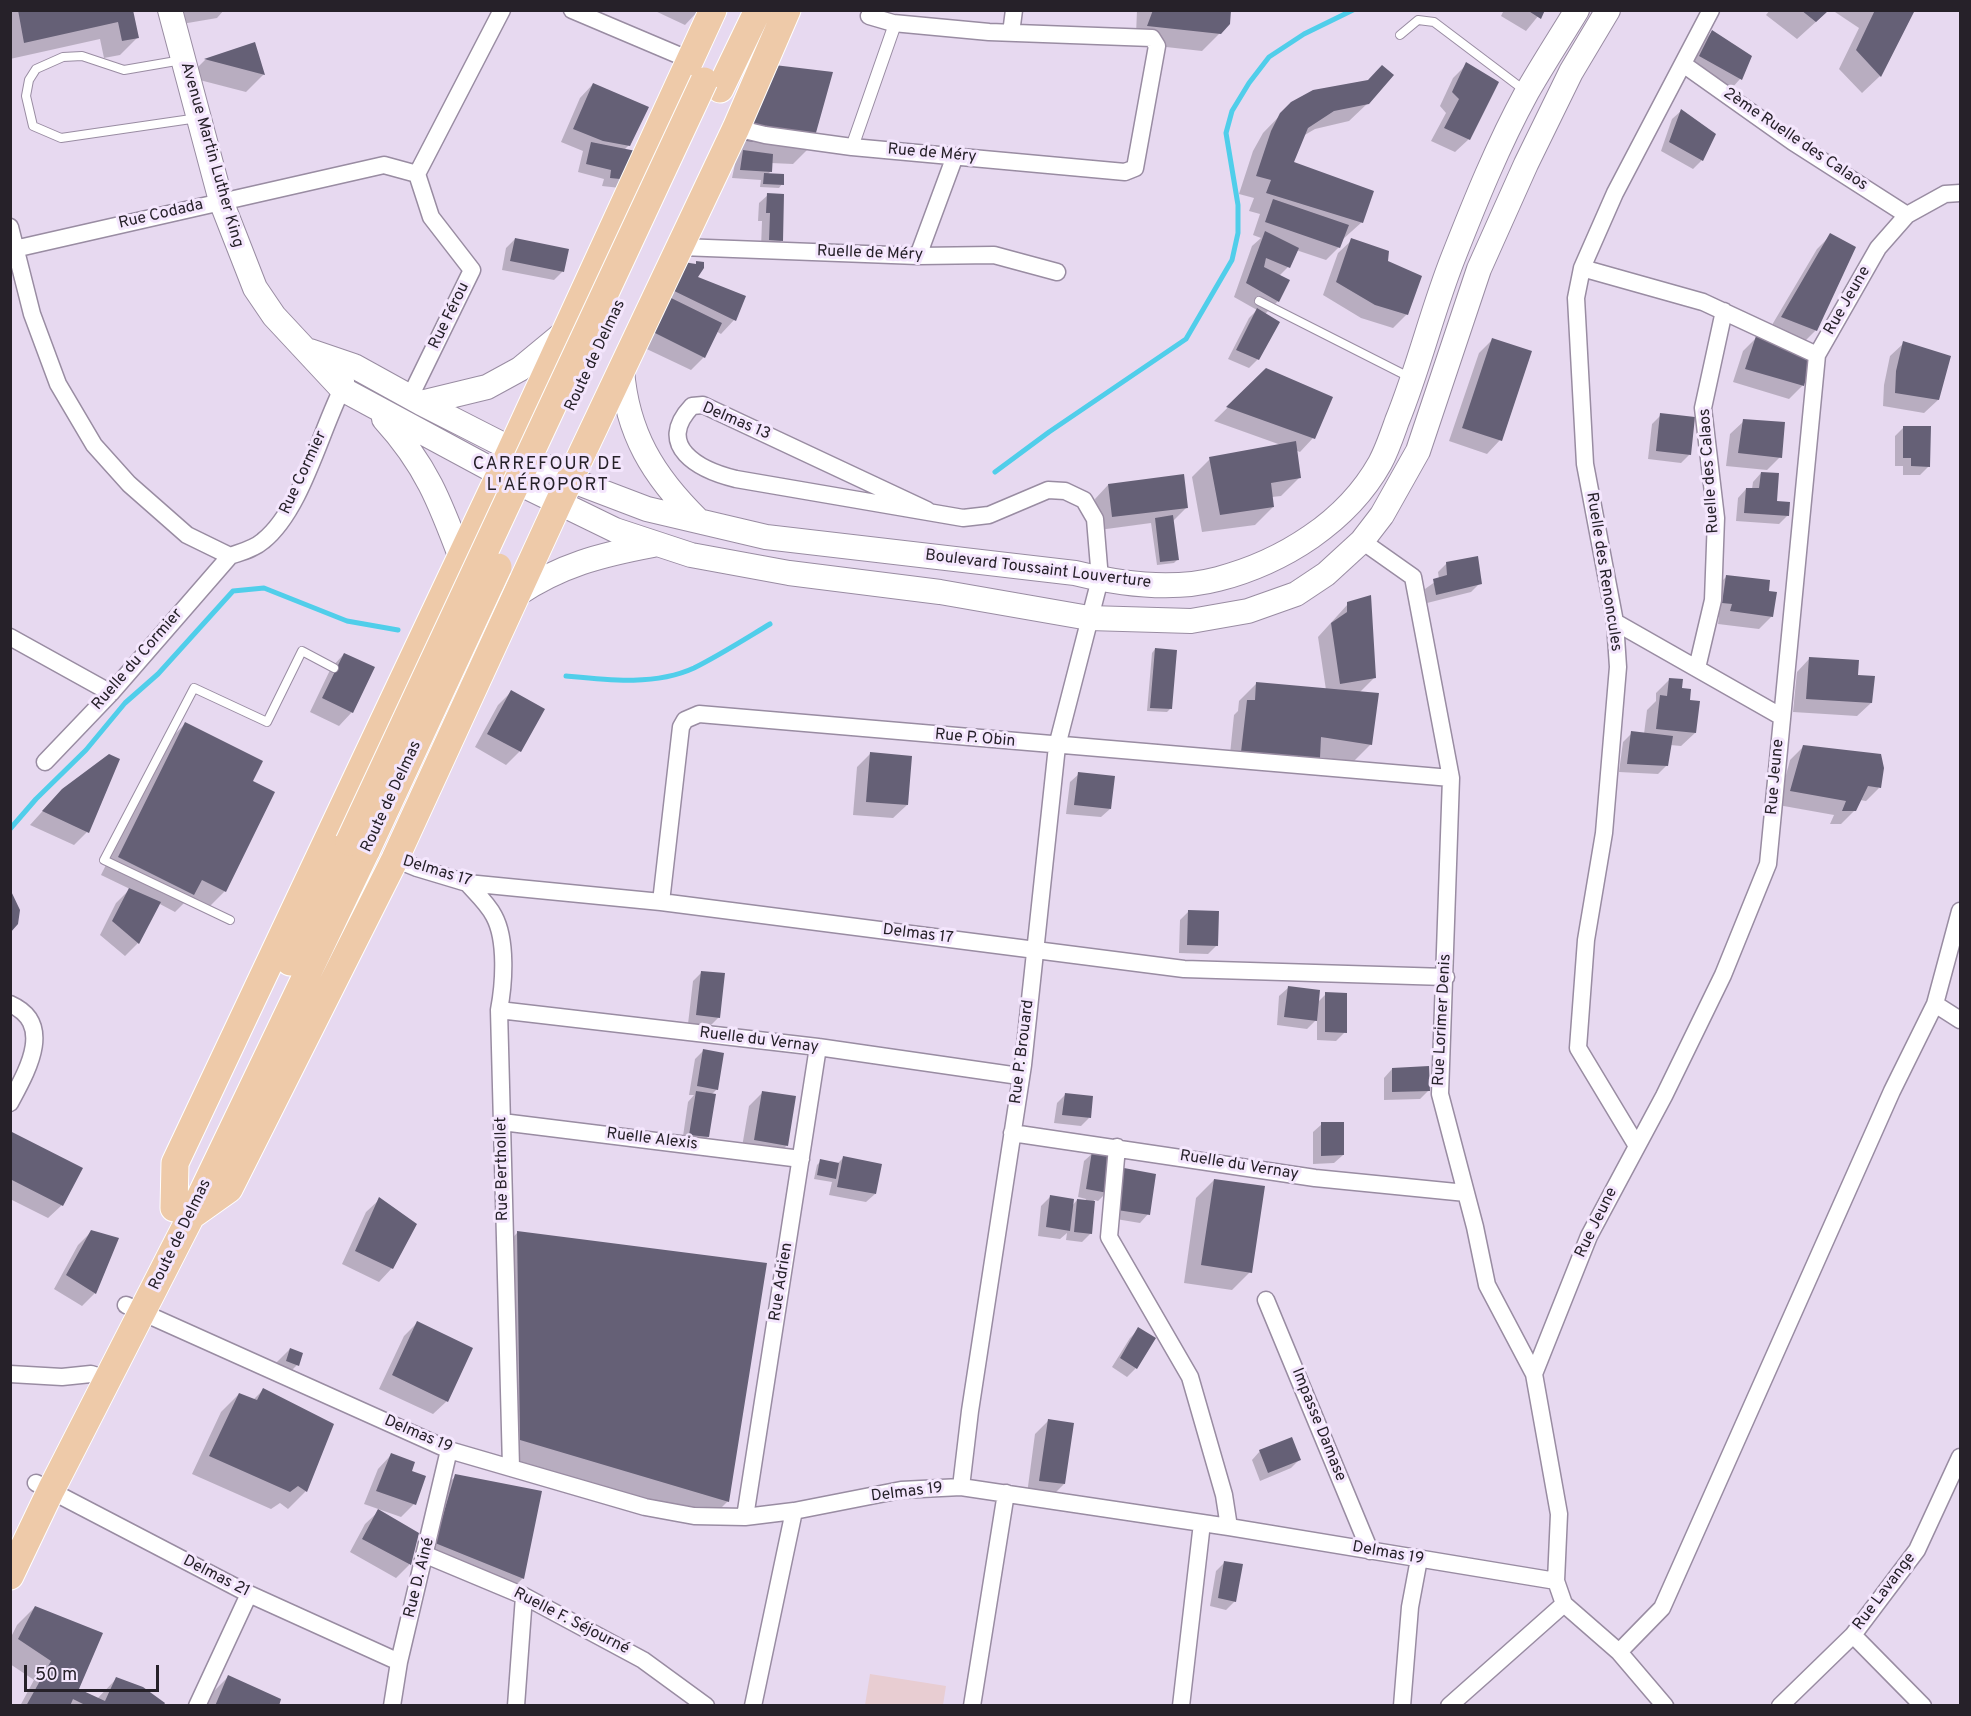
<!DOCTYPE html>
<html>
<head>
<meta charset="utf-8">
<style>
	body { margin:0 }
	#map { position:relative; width:1971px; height:1716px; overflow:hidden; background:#e7d9f0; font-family:Overpass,sans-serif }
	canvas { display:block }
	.frame { position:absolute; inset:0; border:12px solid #262129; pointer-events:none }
	.scale { position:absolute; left:24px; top:1665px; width:135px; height:27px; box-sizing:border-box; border:3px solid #262129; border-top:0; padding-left:8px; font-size:18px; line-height:21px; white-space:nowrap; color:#262129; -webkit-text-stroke:4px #f4e6fd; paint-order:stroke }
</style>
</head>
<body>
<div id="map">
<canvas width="1971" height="1716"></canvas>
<div class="frame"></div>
<div class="scale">50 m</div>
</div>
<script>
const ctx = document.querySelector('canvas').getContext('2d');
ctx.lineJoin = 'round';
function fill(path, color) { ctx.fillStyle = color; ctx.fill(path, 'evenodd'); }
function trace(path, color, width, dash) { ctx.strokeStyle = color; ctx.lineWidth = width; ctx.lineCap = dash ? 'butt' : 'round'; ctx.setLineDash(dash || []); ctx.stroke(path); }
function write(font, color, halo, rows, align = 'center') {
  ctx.font = font + ' Overpass,sans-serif'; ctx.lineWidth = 6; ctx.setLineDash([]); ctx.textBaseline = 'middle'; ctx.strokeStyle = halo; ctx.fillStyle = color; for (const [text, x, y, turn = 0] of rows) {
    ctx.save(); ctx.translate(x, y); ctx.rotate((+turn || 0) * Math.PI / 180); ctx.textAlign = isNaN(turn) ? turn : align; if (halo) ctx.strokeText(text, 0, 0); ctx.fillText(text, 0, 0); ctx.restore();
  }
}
const medical = new Path2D(`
	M870,1674L946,1686L943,1705H865Z`);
const shadow = new Path2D(`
	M10,10H132L138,37L120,55L104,58L100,39L10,59Z
	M167,10H224L217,18L170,26Z
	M653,10H699L685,25Z
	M1137,10H1229L1220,33L1202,51L1130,43L1136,35Z
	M1504,10H1543L1526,31L1501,16Z
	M1770,10H1829L1797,39L1766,15Z
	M1832,10H1914L1880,76L1862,93L1839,69L1859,28Z
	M1712,32L1750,57L1740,79L1732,88L1692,65L1704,40Z
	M254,44L264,74L246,92L188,77L205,60Z
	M1467,64L1469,139L1455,152L1431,141L1446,113L1440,106L1453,78Z
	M766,66L811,146L793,164L771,163V171L767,175L782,184L779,188L760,187L761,180L732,178L736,159Z
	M593,84L629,145L624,150L620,188L602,186L604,179L578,172L583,151L561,142L580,98Z
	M1292,103H1368L1349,121L1315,129L1303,136L1292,163L1362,222L1342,240L1339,247L1326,260L1296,250L1288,267L1279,276L1288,280L1278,301L1265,314L1278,323L1258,359L1249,368L1228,359L1249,318L1257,310L1234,297L1252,246L1261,238L1253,235L1260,214L1249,211L1254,198L1239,194L1253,151L1263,133Z
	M1681,111L1702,160L1693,169L1661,151L1672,119Z
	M768,195L782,240L773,249L761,248L762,221H758L759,203Z
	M1831,235L1816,330L1802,344L1769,330L1817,249Z
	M515,239L567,250L562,272L554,280L502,270L506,248Z
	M1352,240L1386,262L1407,314L1393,328L1361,318L1323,295L1338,253Z
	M697,263L696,277L744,297L734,320L721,334L716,331L704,357L691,370L634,343L650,309Z
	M1756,338L1803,385L1789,399L1733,382L1743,351Z
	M1493,339L1500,440L1487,454L1449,441L1479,353Z
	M1904,343L1938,400L1924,413L1883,406L1884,385L1890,356Z
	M1266,370L1313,438L1300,452L1295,450L1299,478L1281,496L1272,497L1273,507L1255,525L1202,532L1192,477L1210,459L1281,445L1214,421Z
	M1661,415L1690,454L1681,463L1648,459L1652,424Z
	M1744,421L1780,457L1767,470L1726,466L1730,434Z
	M1904,427L1929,466L1920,475H1903V466H1895V436Z
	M1761,473L1776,503L1788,515L1779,524L1736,521L1738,498L1746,489H1752L1753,482Z
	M1108,485L1187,507L1173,521L1178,559L1174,563L1157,565L1151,523L1099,530L1095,499Z
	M1447,563L1480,583L1471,592L1427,603L1425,589L1439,579L1438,572Z
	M1727,576L1772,616L1759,629L1718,624L1719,617L1710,616L1714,589Z
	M1348,604L1375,677L1359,693L1371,744L1353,762L1319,757L1306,771L1229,764L1234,715L1238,711L1239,701L1257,683L1326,690L1318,637Z
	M1155,649L1171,708L1167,712L1147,711L1152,653Z
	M344,654L352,712L339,726L310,712L331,668Z
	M1810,658L1856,676L1871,703L1857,716L1793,712L1797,672Z
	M1670,679L1688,701L1695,733L1681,746L1670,745L1667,765L1658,774L1619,772L1623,742L1632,733L1644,734L1647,710L1656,701V693Z
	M511,692L543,709L520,751L506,765L475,747L498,705Z
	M185,724L251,782L225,891L207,909L188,899L175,912L158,903L138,943L125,956L100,935L116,903L130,889L101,875L167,742Z
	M1803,747L1879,788L1866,801L1860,800L1855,810L1841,824H1830L1834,815L1778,805L1790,760Z
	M870,754L907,805L893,818L853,815L857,767Z
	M1079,774L1110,809L1101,817L1066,814L1070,782Z
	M49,804L87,832L74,845L30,825Z
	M1189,911L1217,945L1208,954L1179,953L1180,920Z
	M702,972L719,1017L710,1026L688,1024L693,981Z
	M1288,988L1318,1002L1326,994L1345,1032L1336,1041L1317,1040V1019L1307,1029L1277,1025L1279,996Z
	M704,1050L717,1089L711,1095L708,1137L699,1145L682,1143L688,1102L694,1095H689L695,1059Z
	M1392,1069L1429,1090L1420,1099L1384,1100V1078Z
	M763,1092L787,1145L774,1159L741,1153L749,1106Z
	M1065,1095L1089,1118L1081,1126L1054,1123L1057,1103Z
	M1322,1124L1343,1155L1334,1163L1313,1164V1132Z
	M10,1132L62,1205L48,1218L10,1199Z
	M1093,1153L1107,1192L1098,1201L1094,1200L1091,1233L1082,1242L1066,1240L1067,1233L1060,1239L1038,1236L1041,1206L1050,1197L1072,1206L1077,1200L1085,1201L1086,1199L1078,1197L1084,1161Z
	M843,1158L875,1194L866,1202L829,1195L832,1182L814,1179L817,1165L821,1161L837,1164Z
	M1124,1170L1148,1214L1140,1223L1110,1218L1116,1179Z
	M1214,1180L1250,1272L1232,1290L1184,1283L1196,1198Z
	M380,1199L392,1268L379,1282L342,1264L366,1212Z
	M91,1232L95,1293L82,1306L54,1289L78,1245Z
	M517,1233L728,1501L710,1519L502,1458L500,1251Z
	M417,1323L447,1401L433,1414L379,1389L404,1336Z
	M1139,1329L1136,1368L1127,1377L1112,1367L1130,1338Z
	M290,1349L297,1365L279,1383L269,1379L272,1367Z
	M264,1389L332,1425L306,1491L288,1509L280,1503L271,1509L192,1474L221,1412L239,1394L253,1400Z
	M1048,1421L1064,1484L1051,1497L1027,1494L1035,1434Z
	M1260,1451L1299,1460L1291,1468L1260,1481L1252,1460Z
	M391,1455L410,1472L414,1504L401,1517L364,1504L378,1469Z
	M456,1476L523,1578L510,1591L422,1556L442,1489Z
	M379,1511L417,1534L409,1565L396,1578L350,1552L365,1524Z
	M1225,1562L1235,1601L1226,1610L1210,1606L1216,1571Z
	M35,1607L77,1690L97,1699L117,1678L162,1706H20L34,1680L10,1664V1639L17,1625Z
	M228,1677L277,1706H206L210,1695Z`);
const stream = new Path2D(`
	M995,472L1049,432L1186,339L1232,260L1238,233V205L1226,133L1232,111L1249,83L1269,57L1304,34L1353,10
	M566,676C606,680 655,686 694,668C720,655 745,639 770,624
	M10,829L36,799L86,750L125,703L158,674L233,591L264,588L347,621L398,630`);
const building = new Path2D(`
	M18,10H133L139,38L122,41L118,22L24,43Z
	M1153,10H1231L1230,24L1221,34L1147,26Z
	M1527,10H1545L1541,19Z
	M1801,10H1829L1816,22Z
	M1875,10H1915L1881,77L1856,50Z
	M1712,30L1752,56L1742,80L1699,56Z
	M255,42L265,75L204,59Z
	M1466,62L1499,82L1470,140L1444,128L1459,99L1452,92Z
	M766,64L833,72L812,147L746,141Z
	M1382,65L1394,75L1369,104L1334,111L1308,128L1294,162L1374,191L1363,223L1266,193L1271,180L1256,176L1271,131L1280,113L1291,102L1313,90L1368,80Z
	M593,83L649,107L630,146L603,141L573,129Z
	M1681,109L1716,134L1703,161L1669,142Z
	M591,142L636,151L630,180L610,178L611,170L586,164Z
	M743,150L773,154L772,172L740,170Z
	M764,173L784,174V185L763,184Z
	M767,193L784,194L783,241L769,240L770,213H766Z
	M1273,199L1349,225L1340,248L1265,222Z
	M1265,231L1299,248L1290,268L1266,258L1264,267L1290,280L1279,302L1246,283Z
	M1830,233L1856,247L1817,331L1781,317Z
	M515,238L569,249L564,272L510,261Z
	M1351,238L1389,251L1388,261L1422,276L1408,315L1375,305L1336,282Z
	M677,261L696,264V261L704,262V268L698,277L746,296L736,321L668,288Z
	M663,294L722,323L705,358L647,329Z
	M1257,308L1280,322L1259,360L1236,350Z
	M1756,336L1812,359L1804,386L1745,369Z
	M1492,338L1532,351L1502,441L1462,428Z
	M1903,341L1951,356L1939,400L1895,393L1896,371Z
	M1266,368L1333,397L1315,439L1226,407Z
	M1660,413L1695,417L1691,455L1656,451Z
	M1743,419L1785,422L1782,458L1738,453Z
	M1903,426H1931L1930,467L1911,466V458H1903Z
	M1296,441L1301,478L1271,483L1274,507L1220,515L1209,457Z
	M1761,472L1779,473L1777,501L1790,502L1789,516L1744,513L1746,488H1759Z
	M1184,474L1188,508L1112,517L1108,484Z
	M1173,515L1179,560L1160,562L1155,518Z
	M1478,556L1482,584L1436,595L1433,579L1447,575L1446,562Z
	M1726,575L1770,580L1769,591L1777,592L1773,617L1730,611L1732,604L1722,603Z
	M1371,595L1376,678L1340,684L1331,623L1347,612V602Z
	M1155,648L1177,650L1172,709L1150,708Z
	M344,653L375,667L353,713L322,698Z
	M1809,657L1859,660L1858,675L1875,676L1872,703L1806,699Z
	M1669,678L1683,679L1682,688L1691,689L1690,700L1700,701L1696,733L1656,729L1660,695L1667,696Z
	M1256,682L1379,693L1372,745L1321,737L1320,758L1241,752L1247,700H1255Z
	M511,690L545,709L521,752L487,734Z
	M185,722L263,761L253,781L275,792L226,892L202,880L194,895L118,857Z
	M1631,731L1673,736L1668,766L1627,764Z
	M1803,745L1881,754L1884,768L1881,788L1868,786L1856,811H1842L1846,801L1790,791Z
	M870,752L912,756L908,805L866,802Z
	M109,754L120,759L89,833L42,811L62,789Z
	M1078,772L1115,776L1111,809L1074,805Z
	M129,888L161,902L139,944L112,921Z
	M10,889L20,910L18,924L10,933Z
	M1188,910L1219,911L1218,946L1187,945Z
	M701,971L725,973L720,1018L696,1015Z
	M1288,986L1320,990L1317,1021L1284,1017Z
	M1325,992L1347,993V1033L1325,1032Z
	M703,1049L724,1053L718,1090L697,1086Z
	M1429,1066L1430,1091L1392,1092V1068Z
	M696,1091L716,1094L709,1137L689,1135Z
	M762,1091L796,1096L788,1146L754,1140Z
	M1065,1093L1093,1096L1091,1118L1062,1115Z
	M1321,1122H1344V1155L1321,1156Z
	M10,1131L83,1168L63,1206L10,1179Z
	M1092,1151L1115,1155L1108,1193L1086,1189Z
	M843,1156L882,1164L876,1194L837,1187Z
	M820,1159L839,1163L836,1179L817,1175Z
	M1124,1168L1156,1174L1150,1215L1117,1210Z
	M1214,1179L1265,1186L1252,1273L1201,1265Z
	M1050,1195L1074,1199L1070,1231L1046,1227Z
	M379,1197L417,1224L393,1269L355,1251Z
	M1077,1199L1095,1201L1092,1234L1074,1232Z
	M91,1230L119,1238L96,1294L66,1275Z
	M517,1231L767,1263L729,1502L520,1440Z
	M417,1321L473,1348L448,1402L392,1375Z
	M1138,1327L1156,1338L1137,1369L1120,1358Z
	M290,1348L303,1353L299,1366L286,1361Z
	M263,1388L334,1424L307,1492L298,1486L290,1492L209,1456L239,1393L257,1400Z
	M1048,1419L1074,1423L1065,1484L1039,1481Z
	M1292,1437L1301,1460L1268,1473L1259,1450Z
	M391,1453L415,1462L412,1471L426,1476L416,1505L376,1491Z
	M455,1474L542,1491L524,1579L435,1543Z
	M378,1509L419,1533L411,1565L362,1539Z
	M1224,1561L1243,1564L1236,1602L1218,1598Z
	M35,1606L103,1633L79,1689L105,1701L116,1677L143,1687L165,1703L163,1706H87L73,1699L70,1706H26L51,1661L18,1639Z
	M228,1675L281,1699L279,1706H215Z`);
const service = new Path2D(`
	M1400,35L1418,20L1434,22L1524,90
	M182,60L124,70L82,56L63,57L36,69L29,80L26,96L33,126L61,138L198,118
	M1259,301L1411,378
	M230,920L104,860L194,688L267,722L302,651L334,668`);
const pedestrian = new Path2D(`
	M852,147L895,24`);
const minor = new Path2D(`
	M572,10L690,60
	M1011,33L1014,10
	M1683,64L1793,142L1907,215
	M736,128L765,135L852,147L1125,172L1135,168L1157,46L1152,38L989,32L893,23L869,16
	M417,174L502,10
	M10,227L32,314L58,384L94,445L129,484L187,535L230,556
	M681,247L918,256L994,255L1057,272
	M10,250L384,165L417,174
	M918,256L955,156
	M1582,268L1703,302L1817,355
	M410,397L472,270L431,217L417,174
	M927,510L703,405L692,406C654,446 699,470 736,479L963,518L989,515L1048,490L1065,491L1084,500L1095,519L1100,579L1057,746L1023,1065L970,1411L961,1487
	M1362,541L1413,577L1451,778L1440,1094L1475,1227L1487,1285L1534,1374L1559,1514L1556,1581L1564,1604L1619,1652L1665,1706
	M230,556C241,552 254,549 263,541C303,509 321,427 346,381
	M1615,622L1782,717
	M10,637L111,693
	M1697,668L1713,600L1716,518L1703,408L1724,311
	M45,762L111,693L230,556
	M395,859L417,868L467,883L661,902L1184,969L1446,977
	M467,883C476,893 488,904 494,916C507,940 504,984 499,1010L511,1467
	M661,902L681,727L685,720L699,714L1451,778
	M10,1004C55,1024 27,1071 10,1103
	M1935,1004L1960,1020
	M499,1010L818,1047L1019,1076
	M502,1122L801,1159
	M1012,1133L1315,1178L1466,1193
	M1637,1146L1578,1048L1586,940L1604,833L1618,667L1615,622L1585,464L1576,298L1582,268L1615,193L1711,10
	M1117,1147L1109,1237L1190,1377L1224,1495L1229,1527
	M1266,1300L1370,1551
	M126,1305L449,1450L645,1507L694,1516L745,1517L794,1511L901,1490L961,1487L1229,1527L1556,1581
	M10,1374L62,1377L91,1374L107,1379
	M1534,1374L1589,1236L1664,1096L1723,975L1768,864L1817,355L1878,248L1907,215L1945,194L1960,193
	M36,1483L249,1594L399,1662
	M745,1517L818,1047
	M426,1555L524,1596L643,1660L706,1706
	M1853,1635L1923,1706
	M1619,1652L1662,1608L1892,1091L1935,1004L1960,911
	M197,1706L249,1594
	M392,1706L399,1662L449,1450
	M516,1706L524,1596
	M753,1706L794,1511
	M972,1706L1006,1493
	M1181,1706L1202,1523
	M1402,1706L1410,1607L1419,1559
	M1449,1706L1564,1604
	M1780,1706L1853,1635L1917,1550L1960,1457`);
const secondary = new Path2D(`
	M170,10L221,201L255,288L274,316L342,389L496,472L615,530L691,555L789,573L940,592L1089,618L1191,621L1248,611L1296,594L1326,574L1362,541L1382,515L1418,451L1479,269L1526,164L1571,72L1608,10
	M310,351L354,366L421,403L576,482L647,509L766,537L1075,573C1120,584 1173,591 1218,579C1283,562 1347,522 1380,463C1387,450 1392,435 1397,421C1419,367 1432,311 1453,258C1475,202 1498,145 1527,92C1543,64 1560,38 1577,10
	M622,370C627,433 653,476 698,520
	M421,403L487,387L520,369L566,331
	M384,419C426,465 440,502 461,558
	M516,595C561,565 600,555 653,545`);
const primary = new Path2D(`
	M720,89L758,10
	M290,962L349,842
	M174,1208L175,1163L500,474L713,10
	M191,1216L229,1189L395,859L559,502L736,128L787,10
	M10,1576L51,1490L191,1216L367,849`);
const primaryBridge = new Path2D(`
	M349,842L704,81
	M367,849L498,567`);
const streetNames = [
	["2ème Ruelle des Calaos",1795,140,34],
	["Rue de Méry",932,154,5],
	["Avenue Martin Luther King",211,155,74],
	["Rue Codada",161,215,-13],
	["Ruelle de Méry",870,254,2],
	["Rue Jeune",1848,301,-60],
	["Rue Férou",450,316,-64],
	["Route de Delmas",596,356,-65],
	["Delmas 13",736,422,23],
	["Ruelle des Calaos",1710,471,-94],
	["Rue Cormier",304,473,-65],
	["Boulevard Toussaint Louverture",1038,570,7],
	["Ruelle des Renoncules",1603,572,81],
	["Ruelle du Cormier",138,660,-49],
	["Rue P. Obin",975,739,5],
	["Rue Jeune",1776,777,-85],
	["Route de Delmas",392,797,-65],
	["Delmas 17",437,872,17],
	["Delmas 17",918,935,7],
	["Rue Lorimer Denis",1443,1020,-87],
	["Ruelle du Vernay",759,1041,7],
	["Rue P. Brouard",1023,1052,-83],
	["Ruelle Alexis",652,1140,7],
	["Ruelle du Vernay",1239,1166,9],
	["Rue Berthollet",503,1169,-91],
	["Rue Jeune",1597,1223,-64],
	["Route de Delmas",181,1235,-64],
	["Rue Adrien",782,1282,-81],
	["Impasse Damase",1318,1425,68],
	["Delmas 19",418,1435,23],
	["Delmas 19",907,1493,-7],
	["Delmas 19",1388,1554,10],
	["Delmas 21",216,1577,27],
	["Rue D. Ainé",420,1578,-76],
	["Rue Lavange",1885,1592,-53],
	["Ruelle F. Séjourné",571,1622,27]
];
const neighbourhoodNames = [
	["CARREFOUR DE",548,465],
	["L'AÉROPORT",548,486]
];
fill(medical, '#e8cdd2');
fill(shadow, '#0003');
trace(stream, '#50ceea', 5);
fill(building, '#656076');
trace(service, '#998ca2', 10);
trace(pedestrian, '#998ca2', 14);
trace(minor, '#998ca2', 19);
trace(secondary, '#998ca2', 26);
trace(primary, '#fff', 29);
trace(service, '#fff', 8);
trace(pedestrian, '#fff', 12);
trace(minor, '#fff', 16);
trace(secondary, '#fff', 24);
trace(primary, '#eecaa9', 27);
trace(primaryBridge, '#fff', 29, []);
trace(primaryBridge, '#eecaa9', 27);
write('16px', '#262129', '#f4e6fd', streetNames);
ctx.letterSpacing = '1.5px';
write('18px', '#262129', '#f4e6fd', neighbourhoodNames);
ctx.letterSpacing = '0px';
</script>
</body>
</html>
